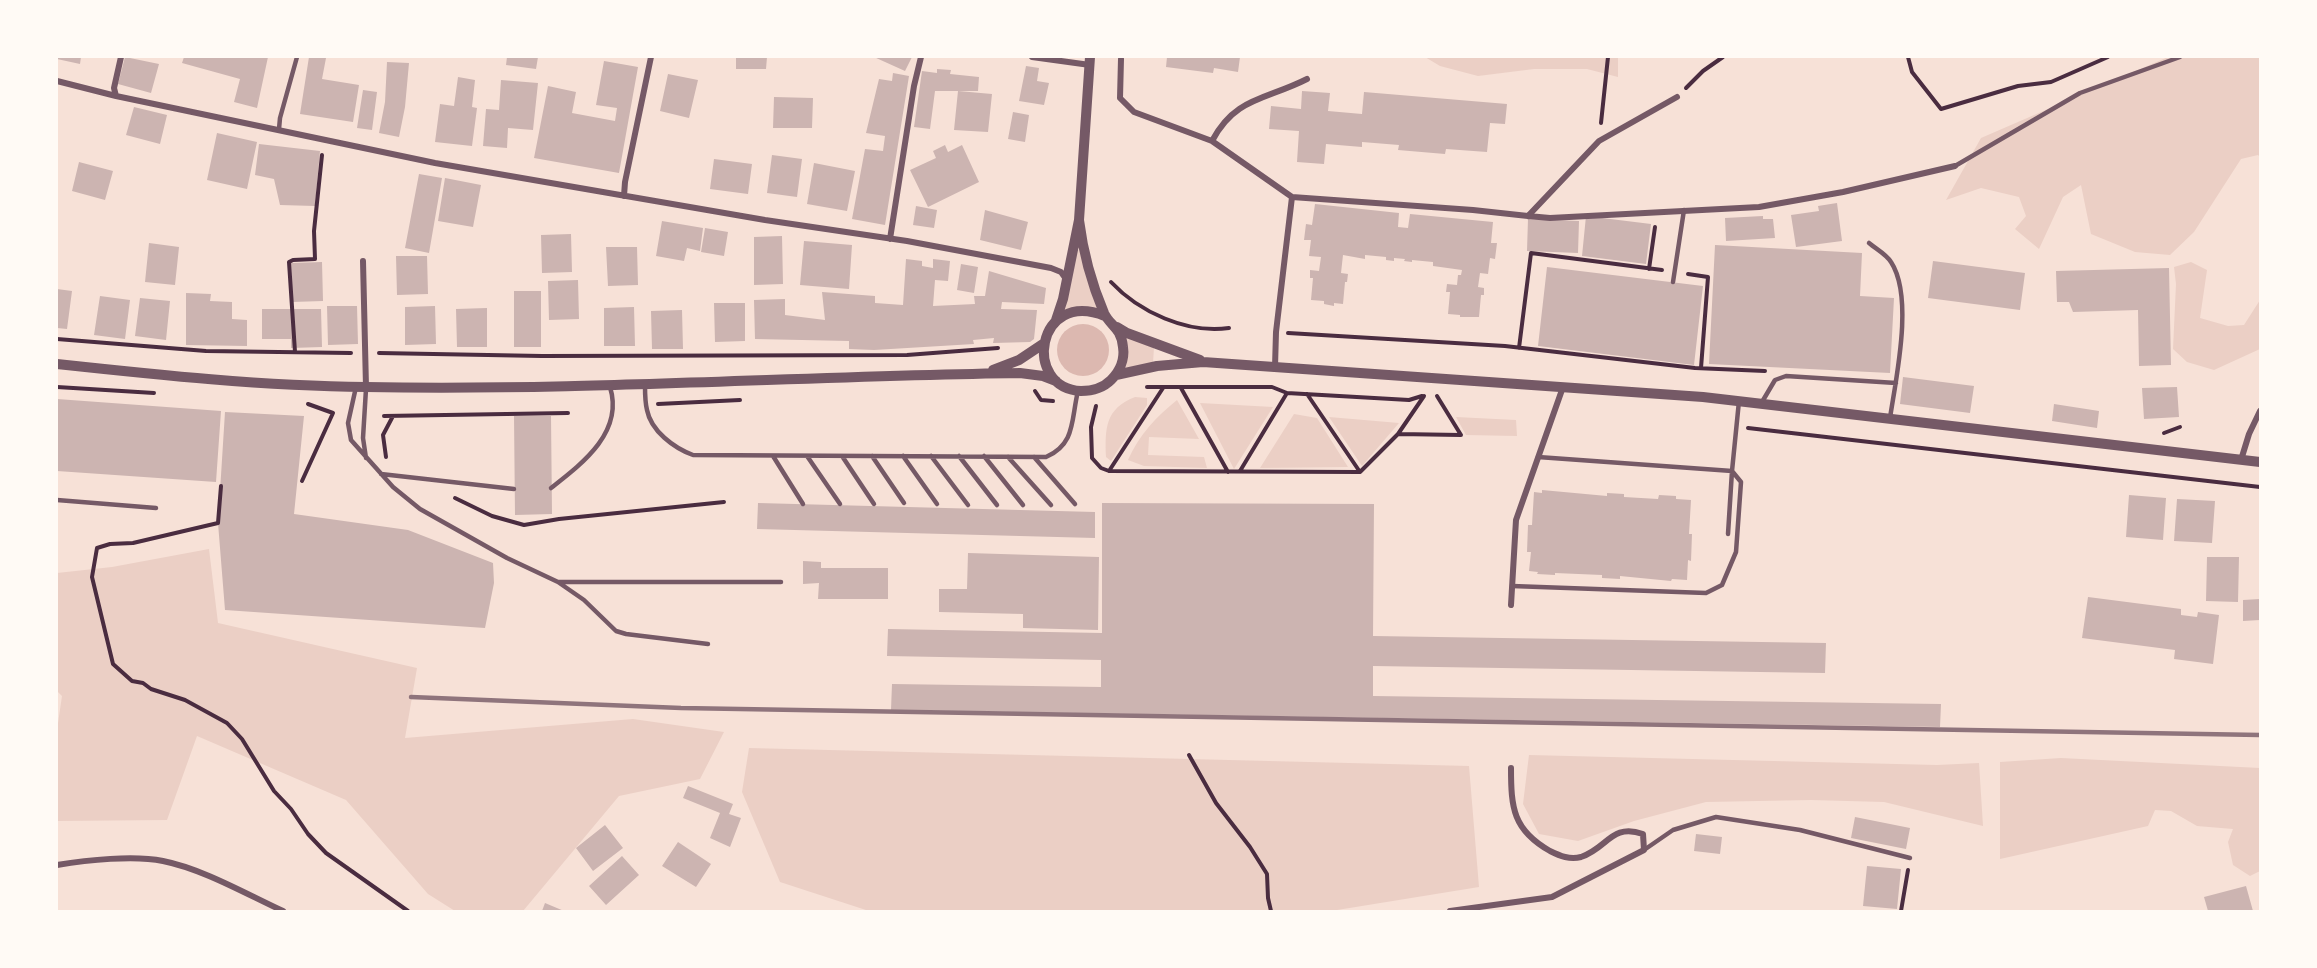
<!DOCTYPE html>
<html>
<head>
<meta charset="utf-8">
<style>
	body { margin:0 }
	#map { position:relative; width:2317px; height:968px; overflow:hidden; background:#f7e1d7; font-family:"Titillium Web",sans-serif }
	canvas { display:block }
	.frame { position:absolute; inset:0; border:58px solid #fffaf5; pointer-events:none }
</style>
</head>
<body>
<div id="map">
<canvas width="2317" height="968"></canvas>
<div class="frame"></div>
</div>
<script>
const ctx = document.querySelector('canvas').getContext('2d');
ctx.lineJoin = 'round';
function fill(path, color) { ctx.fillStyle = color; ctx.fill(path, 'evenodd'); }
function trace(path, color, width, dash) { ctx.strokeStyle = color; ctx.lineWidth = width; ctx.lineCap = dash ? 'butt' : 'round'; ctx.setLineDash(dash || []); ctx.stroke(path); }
const green = new Path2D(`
	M1425,57H1618V77L1587,69H1534L1478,76L1440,66Z
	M2168,57H2260V157L2258,155L2241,159L2194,232L2170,255L2135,252L2091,234L2081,185L2063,197L2039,249L2015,229L2026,216L2019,197L1981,188L1946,200L1981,138Z
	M1076,250H1081L1100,311L1080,306L1061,314Z
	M2191,262L2207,270L2200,318L2228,326L2244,325L2260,300V349L2214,370L2187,362L2173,349L2176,284L2174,267Z
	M1126,336L1154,347L1153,363L1120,371Z
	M1135,397L1147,398V405L1111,461L1106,457C1105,428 1105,409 1135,397Z
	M1177,400L1199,439L1149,437L1148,455L1204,457L1207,468L1144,466L1128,460C1139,435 1156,417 1177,400Z
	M1200,403L1273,407L1234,469Z
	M1294,414L1317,418L1348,467L1260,468Z
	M1329,417L1399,423L1362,466Z
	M1456,417L1516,420L1517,436L1466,435Z
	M209,549L218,623L417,668L405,738L633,719L724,732L700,779L619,796L523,911H455L428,894L346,800L197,736L167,820L57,821V730L62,696L57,691V573L112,567Z
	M749,748L1469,766L1479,887L1331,911H869L780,882L742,792Z
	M1529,755L1937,765L1979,763L1983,826L1884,802L1811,800L1706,802L1634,821L1578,841L1539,834L1523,804Z
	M2061,758L2260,768V871L2250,876L2233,865L2228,842L2233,829L2197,826L2171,811L2155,810L2148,826L2000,859V762Z`);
const water = new Path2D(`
	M1057 350a26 26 0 1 1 52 0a26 26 0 1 1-52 0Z`);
const building = new Path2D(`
	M57,57H81L80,64L57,59Z
	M125,57L159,64L151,93L118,84Z
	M184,57H268L257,108L234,102L240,79L182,63Z
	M309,57L326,58L322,79L359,85L353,122L300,114Z
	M507,57H538L536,69L506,65Z
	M736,57H767L766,69H736Z
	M874,57H912L905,71Z
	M1167,57H1240L1238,72L1214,68L1213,73L1166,67Z
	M604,61L638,67L619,173L534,158L548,86L576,92L572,113L615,121L617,108L596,105Z
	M387,62L409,63L405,107L399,137L379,133L385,102Z
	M1026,66L1039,68L1037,81L1049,83L1044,105L1019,101Z
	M937,69L951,70L950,74L979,77L978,91H935L930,129L914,127L922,71L937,73Z
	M893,73L909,76L885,225L852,219L865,149L883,151L885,136L866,133L879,79L892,81Z
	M668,74L698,80L689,118L660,111Z
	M458,77L475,80L472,107L477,108L472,146L435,142L440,104L454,106Z
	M501,80L538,83L533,130L508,128L507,148L483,146L486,109L499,110Z
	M363,90L377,92L372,130L357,128Z
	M958,91L992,94L988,132L954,130Z
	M1302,91L1330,93L1328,111L1362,114L1364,92L1507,104L1505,124L1490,123L1487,152L1446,149L1445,154L1398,150L1399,145L1362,142V147L1326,144L1324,164L1297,162L1299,131L1269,129L1271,106L1301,109Z
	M774,97L813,98L812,128H773Z
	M134,107L167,115L160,144L126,135Z
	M1013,112L1029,115L1025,142L1008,139Z
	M217,133L257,142L247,189L207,180Z
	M259,144L320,151L315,206L280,205L274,179L255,175Z
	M945,145L948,152L962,145L979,182L928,207L910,170L936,158L933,151Z
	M772,155L802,159L797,197L767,193Z
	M714,159L752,164L748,194L710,189Z
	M79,162L113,171L105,200L72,191Z
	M814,163L855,171L847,211L807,204Z
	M419,174L442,178L429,253L405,248Z
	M445,178L481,185L473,227L438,221Z
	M1837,203L1842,241L1796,247L1791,215L1819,211L1818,206Z
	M1315,204L1399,213L1398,227L1408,228L1410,214L1493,222L1491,243H1497L1495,259L1490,258L1488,274L1480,273L1478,287L1484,288V295H1481L1479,317H1460V315L1448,314L1450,292H1446L1447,284L1457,285L1458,275H1461L1462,270L1433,266V262L1412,260V262L1404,261L1405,259L1394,258V261L1386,260V257L1365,255V259L1343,255L1341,273L1348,274L1347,282H1345L1343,304L1334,303V306L1324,304V301L1311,300L1313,278H1310V270L1319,271L1321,257L1309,256L1311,240H1304L1306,224L1312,225Z
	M916,206L937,210L934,228L913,225Z
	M985,210L1028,222L1021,250L980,240Z
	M1586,216L1651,224L1646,264L1582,256Z
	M1763,216V219H1773L1775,238L1726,241L1725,218Z
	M1528,219L1579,221L1578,253L1527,251Z
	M662,221L703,228L700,251L687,248L684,261L656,256Z
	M705,228L728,232L724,256L701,252Z
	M571,234L572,272L542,273L541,235Z
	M782,236L783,284L754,285V237Z
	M804,241L852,245L849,289L800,285Z
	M149,243L179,247L175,285L145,282Z
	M1715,245L1862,253L1860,296L1894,298L1890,373L1709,364Z
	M606,247H637L638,285L608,286Z
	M396,256H427L428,294L397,295Z
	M906,259L922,261V266L933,268V259L950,261L948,281L935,280L933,306L975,304L974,296H985L989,271L1046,288L1044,304L1002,302L1001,309L1037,310L1034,339L1030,342L993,343L994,338L973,340L974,344L874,350L849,349V341L755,339L754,300L785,299V315L825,320L822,292L875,296V303L903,305Z
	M1933,261L2025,273L2020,310L1928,298Z
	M322,262L323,301L292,302L291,263Z
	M961,264L978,267L974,293L957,290Z
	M1547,267L1703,286L1694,365L1538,346Z
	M2169,268L2171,365L2139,366L2138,310L2073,312L2069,302H2057L2056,271Z
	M578,280L579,319L549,320L548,281Z
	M57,289L72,291L67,329L57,328Z
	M514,291H541V347H514Z
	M186,293L211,294L210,301L232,302V319L247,320V346L186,345Z
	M100,296L130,300L125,339L94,335Z
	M140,298L170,301L166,340L135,336Z
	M714,303H745V341L715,342Z
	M327,306H357L358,344L328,345Z
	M435,306L436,344L405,345V307Z
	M634,307L635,346H604V308Z
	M487,308V347H457L456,309Z
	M262,309H321L322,347L291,348V339H262Z
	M682,310L683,349H652L651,311Z
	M1903,377L1974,386L1970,413L1900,404Z
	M2177,387L2179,417L2144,419L2142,388Z
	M57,399L221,411L216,482L57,471Z
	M2054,404L2099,411L2097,428L2052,421Z
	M225,412L304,416L294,514L408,530L493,563L494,583L485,628L225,610L218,523Z
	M514,416H551L552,514L515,515Z
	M1542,490L1607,496V493L1624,494V497L1658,499L1659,495L1676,496V499L1691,500L1689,534H1692L1691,561L1688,560L1687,580L1672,579L1671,581L1620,576V579L1602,578V575L1555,573V575L1537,574L1538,572L1529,571L1531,552H1527L1528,525H1532L1534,492L1542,493Z
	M2129,495L2166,498L2163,540L2126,537Z
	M2177,499L2215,501L2212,543L2174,541Z
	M758,503L1095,512V538L757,529Z
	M1102,503L1374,504L1373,636L1826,643L1825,673L1373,666V696L1941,704L1940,727L891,710L892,684L1101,687V660L887,656L888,629L1102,633Z
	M968,553L1099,557L1098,630L1023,628V614L939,612V589H967Z
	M2207,557H2239L2238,602L2206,601Z
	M803,561L821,562V568H888V599H818L819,583L803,584Z
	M2088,597L2181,609V615L2197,617L2198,612L2219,615L2213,664L2174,659L2175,650L2082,638Z
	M2260,599V620L2243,621V600Z
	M688,786L733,804L729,814L741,818L730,847L710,838L720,813L683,798Z
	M1855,817L1910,828L1906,849L1851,838Z
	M605,825L623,848L593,871L576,848Z
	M1696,834L1722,837L1720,854L1694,851Z
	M678,842L711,864L696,887L662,866Z
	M622,856L639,875L606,905L589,886Z
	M1867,866L1901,869L1897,909L1863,906Z
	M2246,886L2253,911H2208L2204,897Z
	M545,903L564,911H542Z`);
const path = new Path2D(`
	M1908,57L1912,72L1941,109L2018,86L2051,82L2108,57
	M1686,88L1703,71L1723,57
	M1601,123L1608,57
	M1649,269L1655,227
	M1688,274L1708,277L1701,368
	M1111,282C1139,312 1187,334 1229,328
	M1288,333L1505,346L1695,368L1765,371
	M57,339L206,351L351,353
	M1519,348L1531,253L1662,270
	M295,352L289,262L293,260L315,259L314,231L322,155
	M379,353L542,356L907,355L998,348
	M57,387L154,393
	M1147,387H1272L1287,393L1409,400L1422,396
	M1181,388L1228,472
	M1035,391L1041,400L1053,401
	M1307,394L1360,472L1398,434L1424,396
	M308,404L333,413
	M658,404L740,400
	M1096,406L1091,427L1092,458L1101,468L1109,471L1360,472
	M384,416L568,413
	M1748,428L2260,487
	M2164,433L2180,427
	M1398,434L1461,435L1437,396
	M386,457L383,435L393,416
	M1109,471L1163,388
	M1240,471L1287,393
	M302,481L333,413
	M221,486L218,523L133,543L110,544L97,548L92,577L113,664L132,681L143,683L151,689L185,700L227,723L242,739L274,791L291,809L308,834L326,853L408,911
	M455,498L492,516L524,525L559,519L724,502
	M1189,755L1216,803L1250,847L1267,874L1268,898L1271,911
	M1901,911L1908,870`);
const service = new Path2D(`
	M279,129L280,118L297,57
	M1955,166L2080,93L2180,57
	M1869,243C1876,249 1886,254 1891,262C1914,297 1896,378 1890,418
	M1673,282L1684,210
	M645,386C645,394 645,402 647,410C651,431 674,448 693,455L1046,457C1076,444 1071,419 1078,391
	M356,387L348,423L351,440L393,487L420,509L507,558L558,582H781
	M1762,402L1775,380L1786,376L1896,383
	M773,456L803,504
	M807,456L840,504
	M842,456L874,504
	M872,456L904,503
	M903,456L937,504
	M931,456L968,505
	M959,456L997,505
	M984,456L1023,505
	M1008,457L1051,505
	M1034,457L1075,504
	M1538,457L1732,471L1739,401
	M366,458L363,438L366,389
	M381,474L514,489
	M551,488C583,463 624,432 610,387
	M57,500L156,508
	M1728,534L1732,471
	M558,582L584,600L616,631L626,634L708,644
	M1512,586L1706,593L1722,585L1736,552L1741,482L1732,471
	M1644,850L1673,830L1716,817L1800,830L1910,858`);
const minor = new Path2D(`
	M1032,57L1090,65
	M1121,59L1120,98L1134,112L1212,141L1292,197L1473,210L1528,216L1550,218L1759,207L1843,192L1955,166
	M57,81L116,96L435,163L765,220L907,241L1051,268L1061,272L1066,279
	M116,96L114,88L121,57
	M1212,141C1235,97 1266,100 1307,79
	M624,196L625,182L651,57
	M1528,216L1599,141L1677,97
	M890,239L914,86L921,57
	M363,261L366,387
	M1275,367L1276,332L1292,197
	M2241,460L2249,434L2260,411
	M1511,605L1516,520L1563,387
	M57,865C87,860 134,855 163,861C203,869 246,894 283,911
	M1450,911L1552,897L1644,850L1643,834C1611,823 1608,848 1581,857C1570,860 1560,856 1550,851C1513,830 1511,808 1511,768`);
const tertiary = new Path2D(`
	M1079,220C1083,252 1091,282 1104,313C1110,326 1121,327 1123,347C1125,360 1119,372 1111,380C1103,388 1092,391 1081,391C1022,388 1036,288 1105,316
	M1056,320L1063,299L1079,220L1090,57
	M1117,327L1127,333L1200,360
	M57,364C159,375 263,386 366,387C584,391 802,376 1020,373L1043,376L1056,381
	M993,370L1019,360L1043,344
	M1116,375L1157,366L1203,362L1703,397L2260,462`);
const rail = new Path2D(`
	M411,697L681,708L2260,735`);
fill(green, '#ebcfc5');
fill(water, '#dcb8b0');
fill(building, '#ccb4b1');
trace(path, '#4a2c40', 4);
trace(service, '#755966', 4.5);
trace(minor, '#755966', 6);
trace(tertiary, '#755966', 10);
trace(rail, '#8f747c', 4.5);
</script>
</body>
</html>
